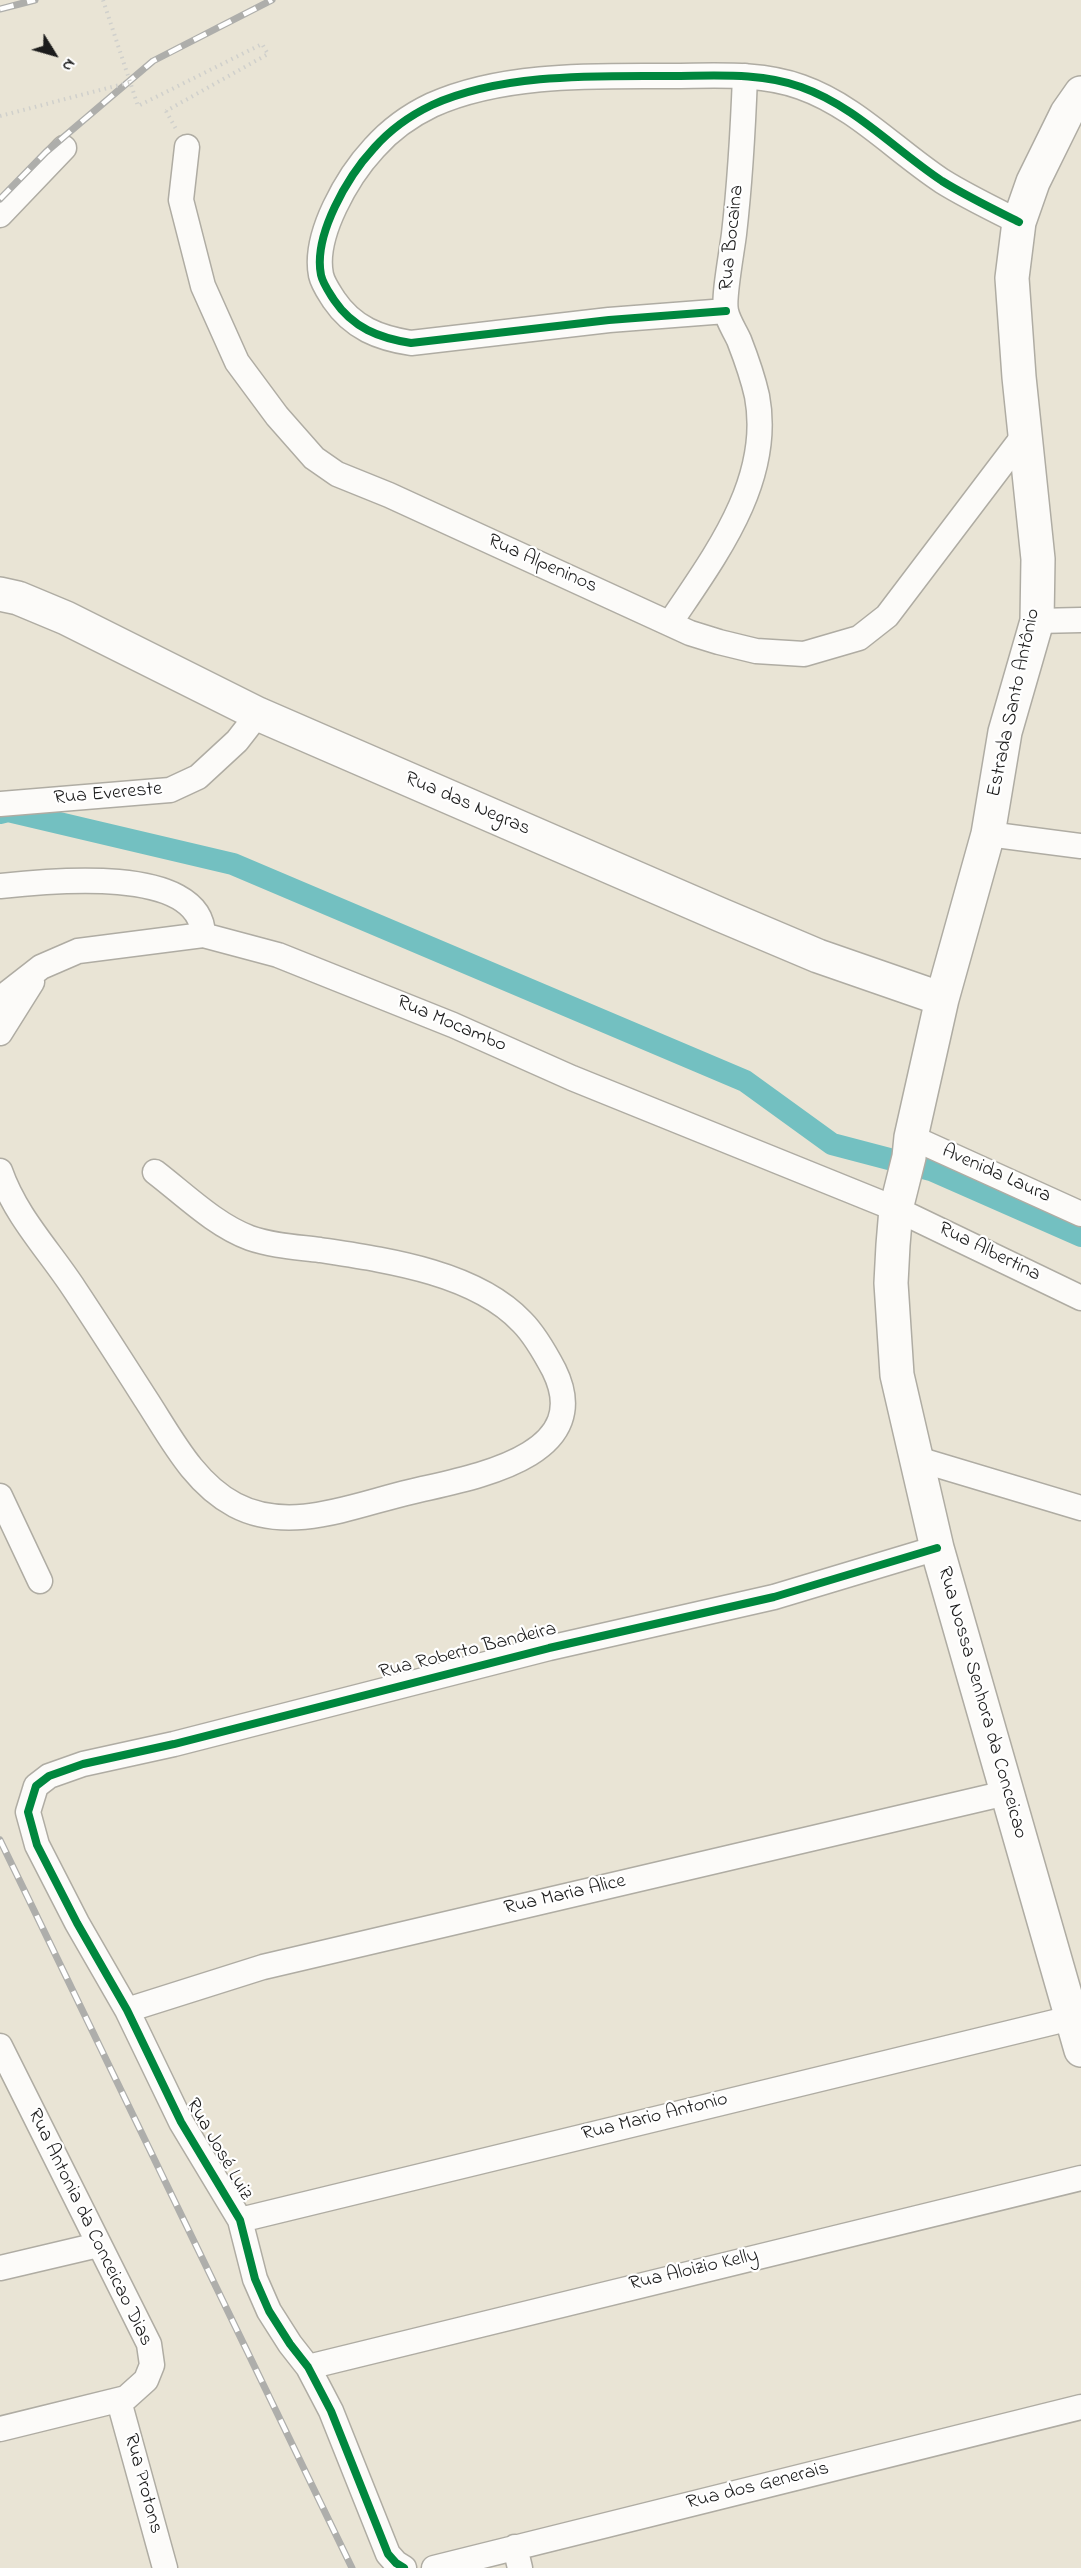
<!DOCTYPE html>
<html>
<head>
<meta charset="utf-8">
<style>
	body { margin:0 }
	#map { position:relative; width:1081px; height:2568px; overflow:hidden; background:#e9e4d5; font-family:"Indie Flower",sans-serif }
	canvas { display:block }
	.north { position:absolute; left:24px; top:24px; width:60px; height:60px; -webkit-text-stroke:4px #fff; paint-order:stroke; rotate:127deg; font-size:16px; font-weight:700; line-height:24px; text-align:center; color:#1c1c1c }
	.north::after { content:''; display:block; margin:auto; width:21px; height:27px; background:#1c1c1c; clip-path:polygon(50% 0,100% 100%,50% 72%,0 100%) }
</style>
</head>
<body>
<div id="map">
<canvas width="1081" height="2568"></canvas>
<div class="north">N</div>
</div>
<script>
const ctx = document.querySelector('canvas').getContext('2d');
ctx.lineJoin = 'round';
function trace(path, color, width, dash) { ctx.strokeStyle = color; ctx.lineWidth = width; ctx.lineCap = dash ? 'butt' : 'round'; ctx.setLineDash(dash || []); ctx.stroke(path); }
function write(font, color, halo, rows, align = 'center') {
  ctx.font = font + ' "Indie Flower",sans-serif'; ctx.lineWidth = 4.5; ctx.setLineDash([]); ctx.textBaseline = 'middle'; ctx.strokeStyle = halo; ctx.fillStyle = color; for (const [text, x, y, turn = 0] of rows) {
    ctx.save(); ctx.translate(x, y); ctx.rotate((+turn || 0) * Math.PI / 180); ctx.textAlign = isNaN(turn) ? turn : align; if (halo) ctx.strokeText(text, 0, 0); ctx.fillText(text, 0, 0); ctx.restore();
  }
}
const canal = new Path2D(`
	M0,813L8,811L233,864L745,1081L832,1144L931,1170L1081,1236`);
const path = new Path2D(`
	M166,111L176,129`);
const street = new Path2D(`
	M187,147L181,200L203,286L237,362L277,416L314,458L337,474L389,495L690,633L719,642L756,651L804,654L859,638L887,616L1025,434
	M0,215L64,148
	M726,311L609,320L411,343C379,338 353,328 334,300C329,292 323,284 321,275C313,235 348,176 374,148C389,131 411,115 432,105C503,73 595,76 671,76C714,76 760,72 801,87C855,106 895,150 942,181C966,196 993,209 1019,222
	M1037,621L1081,620
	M670,623C714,557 773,481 757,396C753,378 746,358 739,340C735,331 728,321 726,311C723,298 732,251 734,234C740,182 743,129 745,76
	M0,804L170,790L198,777L237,741L258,714
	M988,834L1081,846
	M0,886C46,881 202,864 203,935
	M0,999L41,967L78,951L203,935L278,955L453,1025L572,1078L896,1209L1081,1298
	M0,1033L32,982
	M911,1137L1081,1214
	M0,1171C16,1217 49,1250 75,1290C99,1326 122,1362 145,1398C170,1436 193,1483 235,1505C290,1534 354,1505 410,1492C467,1478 598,1459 554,1370C545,1353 535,1335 522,1322C475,1272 385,1260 320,1250C296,1247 273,1246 250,1238C215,1225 185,1195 155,1172
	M914,1458L1081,1508
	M0,1496L40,1581
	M127,2010L263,1967L1006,1793
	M0,2046L149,2344L152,2365L146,2380L126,2398L0,2429
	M240,2220L1071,2018
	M0,2268L98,2245
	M308,2367L1081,2178
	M119,2401L165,2568
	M515,2547L520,2568
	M404,2568L396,2563L388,2554L331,2411L308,2367L290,2344L269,2311L255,2279L240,2220L181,2122L127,2010L77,1923L37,1845L28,1812L36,1786L49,1776L83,1764L174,1744L549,1648L774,1597L937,1548
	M434,2568L1081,2407`);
const secondary = new Path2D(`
	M1081,93L1067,113L1033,182L1019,222L1012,278L1019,377L1038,559L1037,621L1005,732L988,834L942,999L911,1137L909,1157L896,1209L893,1245L891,1283L897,1375L937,1548L1081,2050
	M0,594L18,598L66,618L258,714L721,915L818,956L942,999`);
const rail = new Path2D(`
	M0,9L35,0
	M0,199L46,152L153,61L272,0
	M0,1840L352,2568`);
const pathBridge = new Path2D(`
	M103,0L138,106L262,44L268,54L166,111
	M0,116L131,82`);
const cycleway = new Path2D(`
	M726,311L609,320L411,343C379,338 353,328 334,300C329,292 323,284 321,275C313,235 348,176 374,148C389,131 411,115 432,105C503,73 595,76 671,76C714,76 760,72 801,87C855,106 895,150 942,181C966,196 993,209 1019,222
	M404,2568L396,2563L388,2554L331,2411L308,2367L290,2344L269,2311L255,2279L240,2220L181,2122L127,2010L77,1923L37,1845L28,1812L36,1786L49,1776L83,1764L174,1744L549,1648L774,1597L937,1548`);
const streetNames = [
	["Rua Bocaina",733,238,-84],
	["Rua Alpeninos",542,565,24],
	["Estrada Santo Antônio",1015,703,-78],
	["Rua Evereste",108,795,-5],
	["Rua das Negras",467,805,23],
	["Rua Mocambo",451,1025,23],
	["Avenida Laura",996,1175,24],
	["Rua Albertina",989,1253,26],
	["Rua Roberto Bandeira",468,1652,-14],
	["Rua Nossa Senhora da Conceicao",981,1703,74],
	["Rua Maria Alice",565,1896,-13],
	["Rua Mario Antonio",655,2118,-14],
	["Rua José Luiz",218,2150,60],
	["Rua Antonia da Conceicao Dias",89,2228,64],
	["Rua Aloizio Kelly",694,2271,-13],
	["Rua Protons",142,2484,75],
	["Rua dos Generais",758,2487,-14]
];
trace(canal, '#73c0c1', 22);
trace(street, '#afaca3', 27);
trace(secondary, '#afaca3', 36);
trace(path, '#d0d0cc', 4, [1.5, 4.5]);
trace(street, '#fcfbf9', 24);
trace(secondary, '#fcfbf9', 33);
trace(rail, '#aeaeab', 7);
trace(rail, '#fff', 4.5, [14]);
trace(pathBridge, '#d0d0cc', 4, [1.5, 4.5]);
trace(cycleway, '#00873e', 8);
write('20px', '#1c1c1c', '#fff', streetNames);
</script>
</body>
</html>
